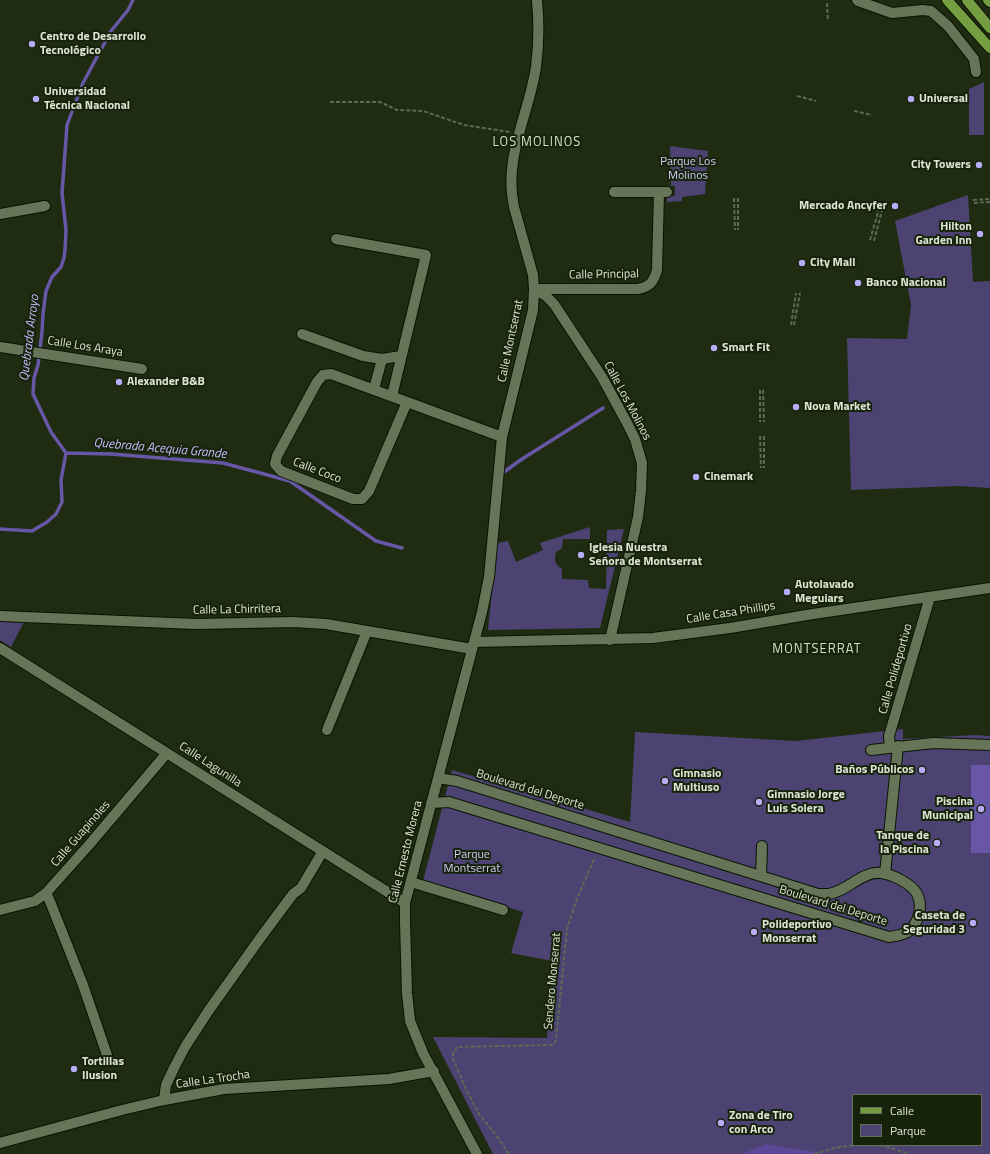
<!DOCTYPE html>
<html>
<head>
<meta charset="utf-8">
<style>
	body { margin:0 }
	#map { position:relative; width:990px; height:1154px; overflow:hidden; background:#1f2c12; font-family:"Titillium Web",sans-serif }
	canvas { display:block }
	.legend { position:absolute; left:852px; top:1094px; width:130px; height:52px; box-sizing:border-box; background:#162209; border:1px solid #65705b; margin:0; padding:5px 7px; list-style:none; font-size:12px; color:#dce5d5 }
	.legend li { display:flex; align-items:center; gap:8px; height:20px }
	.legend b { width:20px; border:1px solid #65705b }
</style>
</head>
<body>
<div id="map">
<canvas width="990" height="1154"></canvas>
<ul class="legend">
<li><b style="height:5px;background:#759e42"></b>Calle</li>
<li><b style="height:11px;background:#4c4372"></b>Parque</li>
</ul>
</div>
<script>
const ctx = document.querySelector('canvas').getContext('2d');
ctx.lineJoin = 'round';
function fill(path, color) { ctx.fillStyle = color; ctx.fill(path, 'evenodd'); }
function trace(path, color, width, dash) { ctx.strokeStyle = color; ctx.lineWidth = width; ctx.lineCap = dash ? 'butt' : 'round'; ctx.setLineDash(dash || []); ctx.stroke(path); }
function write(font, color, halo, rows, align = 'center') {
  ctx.font = font + ' "Titillium Web",sans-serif'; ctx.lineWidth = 4; ctx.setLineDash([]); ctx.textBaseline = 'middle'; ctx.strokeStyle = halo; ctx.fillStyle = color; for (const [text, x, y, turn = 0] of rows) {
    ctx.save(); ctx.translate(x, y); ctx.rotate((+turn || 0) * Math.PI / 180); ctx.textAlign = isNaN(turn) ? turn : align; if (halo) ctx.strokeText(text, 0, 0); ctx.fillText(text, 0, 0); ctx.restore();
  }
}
const green = new Path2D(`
	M984,82V135H969V89Z
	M670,146L708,151L705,194L682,197V201L667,202V196H675V186H671Z
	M968,195L973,282L990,281V488L959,486L851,490L847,338L907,339L911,305L895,221Z
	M590,527V539H563L562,548L556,552C554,560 555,565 562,569V579L588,580L589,588L606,589L607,530L624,529L600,628L488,630L497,543L508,541L516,562L543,550L540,543Z
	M0,621L24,622L11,647L0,640Z
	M903,729V739L974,735L990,736V1154H493L433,1037L547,1038L552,961L511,953L523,912L423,881L452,770L630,822L635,732L796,741ZM853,1095H981V1145H853Z`);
const forest = new Path2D(`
	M767,1144L827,1154H742Z`);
const water = new Path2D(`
	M971,765H990V853H971Z`);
const stream = new Path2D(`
	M66,453L51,432L33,394L34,378L38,365L42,332L43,314L46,291L52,277L61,267L64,258L65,250L66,230L62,193L67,125L83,83L111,31L128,10L133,0
	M66,453L111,454L223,463L290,481L376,541L402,548
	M504,472L522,459L603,408
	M0,529L32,531L47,522L56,514L62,502L61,480L66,453`);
const path = new Path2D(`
	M827,3L828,21
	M797,96L816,101
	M330,102H380L397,110L423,111L464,125L510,132
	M854,111L872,115
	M734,198L735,230
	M738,198V230
	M973,200L990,199
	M974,203L990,202
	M870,240L879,209
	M874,241L882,210
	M791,325L796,293
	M794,325L800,293
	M760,390V422
	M763,390L764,422
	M760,436L761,468
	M764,436V468
	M874,1145L885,1146L909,1154
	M509,1154L496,1135L479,1114L466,1089L453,1059V1053L457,1047L551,1045L554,1044L556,1040L567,929L576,901L595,857
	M814,1154L834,1148L854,1145`);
const minor = new Path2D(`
	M857,0L858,1L892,13L923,10L931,11L948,26L974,59L976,72
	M614,192H667
	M0,214L45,206
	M336,239L426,255L392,396
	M534,289L546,296L554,304L602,377L627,423L635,439L642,463L641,491L638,517L610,640
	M534,289H638C650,287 654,281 657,270L659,192
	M302,334L363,356L382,359L401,356
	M0,347L142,369
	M374,389L382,359
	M407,402L369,491L362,499H353L281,471L275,464L277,456L317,382L323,375L331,374L502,437
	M0,616L196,624L293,622L326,624L472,649
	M474,642L653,638L730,628L813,614L990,588
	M0,648L405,903
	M327,730L367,631
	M890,748L889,736L930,597
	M871,750L933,743L990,745
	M431,803L449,802L889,937C896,936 904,935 909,931C919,923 923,905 917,894C912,884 892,874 881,873C861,871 847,892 828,894C825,894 821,894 818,894L457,781L438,778
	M885,874L898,746
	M761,876L762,846
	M411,882L503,910
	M46,893L49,899L83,985L107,1055
	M0,910L35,901L46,893L88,846L167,753
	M164,1100L166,1085L174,1068L185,1047L209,1010L261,937L293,894L301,888L323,851
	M0,1143L122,1110L164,1100L224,1089L389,1079L434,1071
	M477,1154L423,1053L410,1021L407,993L405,921V903L482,612L489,577L502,437L533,310L534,289L533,275L514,207C503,158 529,114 536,67C539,44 539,22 537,0`);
const major = new Path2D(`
	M947,0L990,48
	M967,0L990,28
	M988,0L990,2`);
const markers = [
	[32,44,4,"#b8abf7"],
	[36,99,4,"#b8abf7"],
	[911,99,4,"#b8abf7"],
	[979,165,4,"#b8abf7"],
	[895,206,4,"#b8abf7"],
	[980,234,4,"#b8abf7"],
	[802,263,4,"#b8abf7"],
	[858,283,4,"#b8abf7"],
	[714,348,4,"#b8abf7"],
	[119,382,4,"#b8abf7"],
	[796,407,4,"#b8abf7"],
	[696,477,4,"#b8abf7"],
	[581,555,4,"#b8abf7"],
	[787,592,4,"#b8abf7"],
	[922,770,4,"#b8abf7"],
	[665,781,4,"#b8abf7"],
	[759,802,4,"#b8abf7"],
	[981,809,4,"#b8abf7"],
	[937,843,4,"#b8abf7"],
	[973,923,4,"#b8abf7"],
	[754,932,4,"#b8abf7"],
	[74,1069,4,"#b8abf7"],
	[721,1123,4,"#b8abf7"]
];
const poiNames = [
	["Centro de Desarrollo",40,37],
	["Tecnológico",40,51],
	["Universidad",44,92],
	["Técnica Nacional",44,106],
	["Universal",919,99],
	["City Towers",971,165,"right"],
	["Mercado Ancyfer",887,206,"right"],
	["Hilton",972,227,"right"],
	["Garden Inn",972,241,"right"],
	["City Mall",810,263],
	["Banco Nacional",866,283],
	["Smart Fit",722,348],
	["Alexander B&B",127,382],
	["Nova Market",804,407],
	["Cinemark",704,477],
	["Iglesia Nuestra",589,548],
	["Señora de Montserrat",589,562],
	["Autolavado",795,585],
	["Meguiars",795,599],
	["Baños Públicos",914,770,"right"],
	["Gimnasio",673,774],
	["Multiuso",673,788],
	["Gimnasio Jorge",767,795],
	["Luis Solera",767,809],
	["Piscina",973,802,"right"],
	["Municipal",973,816,"right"],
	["Tanque de",929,836,"right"],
	["la Piscina",929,850,"right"],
	["Caseta de",965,916,"right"],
	["Seguridad 3",965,930,"right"],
	["Polideportivo",762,925],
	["Monserrat",762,939],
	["Tortillas",82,1062],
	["Ilusion",82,1076],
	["Zona de Tiro",729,1116],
	["con Arco",729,1130]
];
const parkNames = [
	["Parque Los",688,162],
	["Molinos",688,176],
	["Parque",472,855],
	["Montserrat",472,869]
];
const streetNames = [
	["Calle Principal",604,275,-1],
	["Calle Montserrat",511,341,-78],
	["Calle Los Araya",85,347,9],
	["Calle Los Molinos",627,401,62],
	["Calle Coco",317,471,21],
	["Calle La Chirritera",237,610,-1],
	["Calle Casa Phillips",731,613,-9],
	["Calle Polideportivo",896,669,-74],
	["Calle Lagunilla",210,765,33],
	["Boulevard del Deporte",530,790,17],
	["Calle Guapinoles",81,834,-49],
	["Calle Ernesto Morera",406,852,-76],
	["Boulevard del Deporte",833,906,17],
	["Sendero Monserrat",553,981,-85],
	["Calle La Trocha",213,1080,-8]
];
const neighbourhoodNames = [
	["LOS MOLINOS",537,143],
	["MONTSERRAT",817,650]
];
const waterNames = [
	["Quebrada Arroyo",30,338,-83],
	["Quebrada Acequia Grande",160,449,5]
];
fill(green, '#4c4372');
fill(forest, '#5a4997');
fill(water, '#6857a6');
trace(stream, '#6857a6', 3.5);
trace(minor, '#091400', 12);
trace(major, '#091400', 12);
trace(path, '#5e6a53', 2, [4, 2]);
trace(minor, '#667558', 10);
trace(major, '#759e42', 10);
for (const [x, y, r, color] of markers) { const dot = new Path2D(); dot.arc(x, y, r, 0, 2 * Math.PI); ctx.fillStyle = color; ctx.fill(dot); trace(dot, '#162209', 1.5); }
write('bold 12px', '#dce5d5', '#162209', poiNames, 'left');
write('12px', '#d0caf6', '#162209', parkNames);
write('12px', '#dce5d5', '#162209', streetNames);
ctx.letterSpacing = '1px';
write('13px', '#cfe1c1', '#162209', neighbourhoodNames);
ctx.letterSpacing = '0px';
write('italic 13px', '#c5bcfd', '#162209', waterNames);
</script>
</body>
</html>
